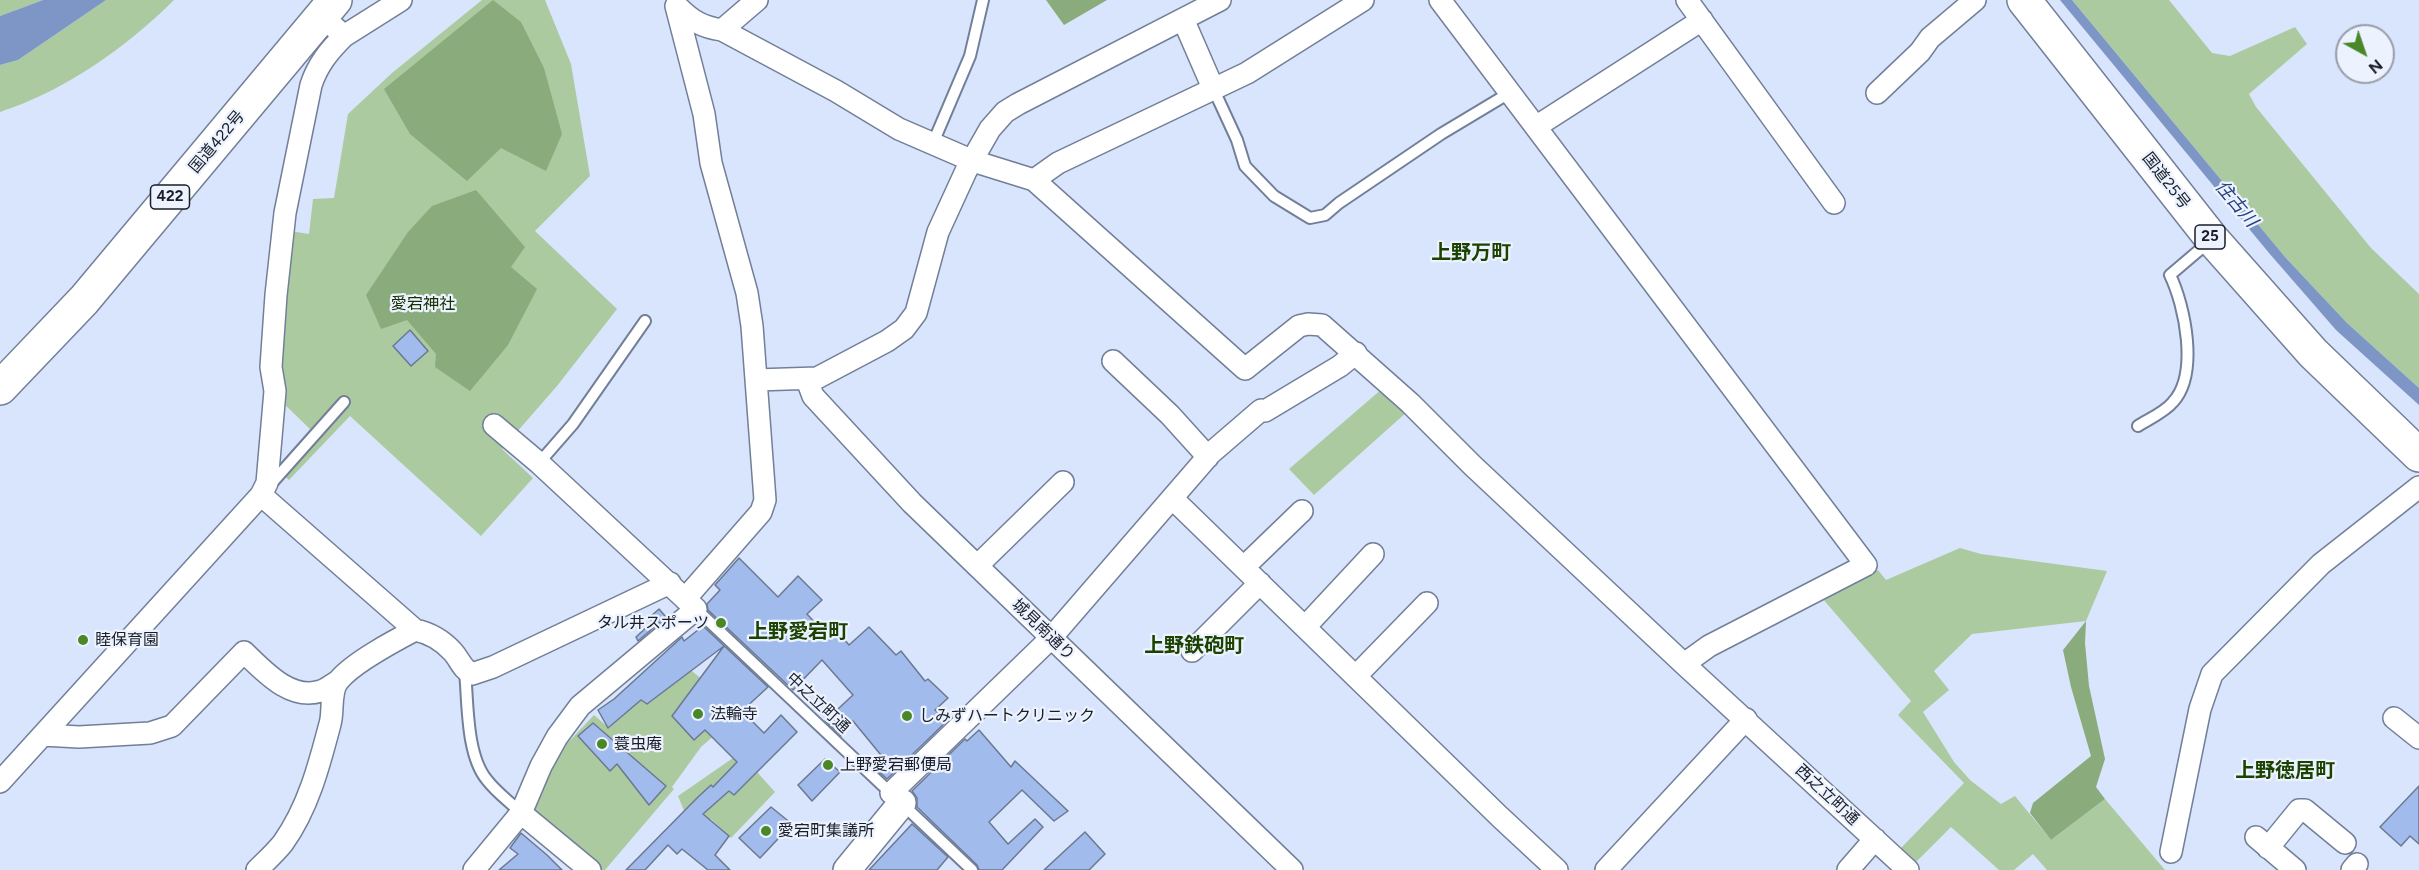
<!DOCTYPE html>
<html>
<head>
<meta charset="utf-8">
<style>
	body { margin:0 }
	#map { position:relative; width:2419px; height:870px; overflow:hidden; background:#d9e5fc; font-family:Figtree,sans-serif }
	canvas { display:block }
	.north { position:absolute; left:2335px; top:24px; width:60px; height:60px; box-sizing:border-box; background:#ecf2fe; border:2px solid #989da9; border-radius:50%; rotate:140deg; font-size:16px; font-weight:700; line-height:24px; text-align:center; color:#191e29 }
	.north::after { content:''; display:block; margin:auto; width:21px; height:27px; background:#498727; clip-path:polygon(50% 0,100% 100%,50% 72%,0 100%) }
</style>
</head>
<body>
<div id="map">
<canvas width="2419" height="870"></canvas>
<div class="north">N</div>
</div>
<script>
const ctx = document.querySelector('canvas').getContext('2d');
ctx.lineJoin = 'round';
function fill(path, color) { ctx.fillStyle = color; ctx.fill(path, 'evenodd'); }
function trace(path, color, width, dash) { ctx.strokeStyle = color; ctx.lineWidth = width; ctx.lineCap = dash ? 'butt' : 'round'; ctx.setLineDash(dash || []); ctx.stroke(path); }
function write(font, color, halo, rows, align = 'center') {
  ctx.font = font + ' Figtree,"Noto Sans JP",sans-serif'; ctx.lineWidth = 4.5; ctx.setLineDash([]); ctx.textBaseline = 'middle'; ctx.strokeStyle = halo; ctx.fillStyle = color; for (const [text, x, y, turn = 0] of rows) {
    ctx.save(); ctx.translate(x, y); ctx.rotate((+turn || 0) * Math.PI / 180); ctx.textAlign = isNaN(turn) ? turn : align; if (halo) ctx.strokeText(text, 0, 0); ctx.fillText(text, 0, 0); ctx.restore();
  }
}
const green = new Path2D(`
	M0,0H43L0,16Z
	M106,0H174C126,48 64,91 0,112V65L18,60Z
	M482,0H545L571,64L590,176L535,231L617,309L557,386L502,449L533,478L481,536L350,416L289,480L276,469L310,429L282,402L279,364L290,231L309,234L313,199L334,198L348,114L392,73Z
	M2072,0H2169L2212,53L2230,56L2295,27L2307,44L2249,94L2256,107L2371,248L2419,294V388L2347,323L2285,257Z
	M1383,388L1408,411L1314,495L1289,469Z
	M1960,548L1981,554L2107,571L2086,621L1972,634L1934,671L1949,690L1923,712L1954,762L1970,780L2001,804L2015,796L2051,840L2105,799L2165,870H2047L2033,854L2014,870H1999L1951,827L1916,862L1901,848L1964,783L1898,715L1911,701L1822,598L1878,570L1886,580Z
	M688,668L742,711L701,747L672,787L674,789L605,870H590L521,813L559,752L594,715L609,728L641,700L647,704L653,700Z
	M733,758L757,772L775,792L731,838L711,819L703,825L685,813L678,796Z`);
const forest = new Path2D(`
	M493,0L521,22L544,68L562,134L546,171L501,148L467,181L410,134L384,89Z
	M1046,0H1107L1064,25Z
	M476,190L525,247L511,267L537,289L508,345L470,391L435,367L436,354L407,320L381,329L366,295L408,232L432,206Z
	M2086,621L2085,643L2089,686L2105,759L2096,787L2105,799L2051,840L2030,813L2033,803L2091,756L2071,687L2063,650Z`);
const water = new Path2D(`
	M43,0H106L18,60L0,65V16Z
	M2060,0H2072L2285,257L2347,323L2419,388V405L2336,330L2269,253Z`);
const building = new Path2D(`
	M410,330L428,351L411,366L393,346Z
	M739,558L778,597L798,576L822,600L807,614L829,638L837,631L849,645L869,627L896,655L901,651L925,681L928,679L948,698L935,710L947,721L887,779L876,769L885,760L853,721L841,736L825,721L853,695L822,660L793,690L708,610L707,604L720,590L715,585Z
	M659,609L666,617L638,641L636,637L652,622L650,617Z
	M703,626L768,687L742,711L764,733L781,715L797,732L734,795L729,791L703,814L729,836L715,855L730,870H708L682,849L677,854L668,845L645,870H626L698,797L711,785L713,787L737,762L705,730L694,740L672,716L724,646L647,704L641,700L608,728L598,710L614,699L682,637L684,641Z
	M593,723L666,786L649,805L617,764L610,771L578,736Z
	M979,730L1011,767L1015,761L1068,811L1054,821L1022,790L989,822L1008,844L1035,819L1043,827L1002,870H979L977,865L917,807V798L912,791L965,739L967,741Z
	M825,759L840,772L812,801L798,785Z
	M2419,786V844L2410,836L2401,846L2380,827Z
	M771,807L792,824L760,858L739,838Z
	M912,824L948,857L937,870H869Z
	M1085,832L1105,854L1089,870H1044Z
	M521,833L547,855L562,870H499L518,854L510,848Z`);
const service = new Path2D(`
	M1213,88L1237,140L1245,166L1274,196L1310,218L1325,215L1339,203L1441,134L1511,92
	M933,143L970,56L983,0
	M2138,426C2149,419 2165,412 2173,402C2199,374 2185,306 2170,275L2210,241
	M539,463L573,424L645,321
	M270,485L344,402
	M696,609L972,870
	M465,671C468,702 466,755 487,780C496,792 510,802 521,813`);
const minor = new Path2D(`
	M1440,0L1866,565L1709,646L1684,664
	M1687,0L1834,203
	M676,6L704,114L711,163L747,293L752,326L765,500L761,512L685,599
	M678,7C692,21 702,27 722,30L836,91L899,129L973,161L1034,180L1245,369L1299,326L1308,324L1322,325L1410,403L1472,465L1684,664L1908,870
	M1183,19L1213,88
	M722,30L757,0
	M344,36L401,0
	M1877,93L1920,52L1930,38L1975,0
	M1537,126L1702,20
	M1034,180L1058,163L1247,73L1363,0
	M1113,361L1170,415L1208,457
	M756,380L817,378L887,341L904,329L916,313L938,232L966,171L990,129L1005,112L1018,104L1220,0
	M807,380L813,396L912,503L1292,870
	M261,495L415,630
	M1172,498L1500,817L1557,870
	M977,566L1063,482
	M1244,567L1302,511
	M1305,627L1373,554
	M1192,651L1260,583
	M1356,676L1427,603
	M2394,718L2419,738
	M43,735L79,737L150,733L172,726L244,652C264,671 290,701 321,691C327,689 333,684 338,681
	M0,782L261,495L267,483L275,391L271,367L276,295L285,213L311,85C318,64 329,51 344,36L322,16
	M891,793L1051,638L1211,453L1261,410L1265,411L1340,366L1356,353
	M521,813L590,870
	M2256,837L2295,870
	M2268,848L2299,810H2305L2345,843
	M2171,852L2200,709L2212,674L2321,564L2419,487
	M257,870C266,861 275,853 283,843C308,808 319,766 330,724C334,711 329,691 339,680C354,662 394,641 415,630C430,633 443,641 453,652C460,660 462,669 472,674L493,667L670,583
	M474,870L521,813L541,766L557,737L580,706L696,609L539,463L494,425
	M1606,870L1746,719
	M1848,870L1875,839
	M2352,870L2357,864`);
const tertiary = new Path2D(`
	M847,870L902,803`);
const trunk = new Path2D(`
	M2024,0L2212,239L2313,353L2419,455
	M0,388L84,300L335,0`);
const markers = [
	[721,623,6,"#498727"],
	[83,640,6,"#498727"],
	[698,714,6,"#498727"],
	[907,716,6,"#498727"],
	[602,744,6,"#498727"],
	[828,765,6,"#498727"],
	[766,831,6,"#498727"]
];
const shields = [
	[170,197,39],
	[2210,237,30]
];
const shieldNames = [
	["422",170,197],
	["25",2210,237]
];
const streetNames = [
	["国道422号",217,142,-50],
	["国道25号",2166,181,52],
	["城見南通り",1043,630,44],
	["中之立町通",818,703,43],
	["西之立町通",1827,795,43]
];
const parkNames = [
	["愛宕神社",423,304]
];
const poiNames = [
	["タル井スポーツ",709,623,"right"],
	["睦保育園",95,640],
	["法輪寺",710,714],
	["しみずハートクリニック",919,716],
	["蓑虫庵",614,744],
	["上野愛宕郵便局",840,765],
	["愛宕町集議所",778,831]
];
const waterNames = [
	["住古川",2236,204,50]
];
const quarterNames = [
	["上野万町",1471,253],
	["上野愛宕町",798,632],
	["上野鉄砲町",1194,646],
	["上野徳居町",2285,771]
];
fill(green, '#accaa0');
fill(forest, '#8aab7c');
fill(water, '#7d96c6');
fill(building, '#a1bbed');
trace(building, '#6a7891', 1.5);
trace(service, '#727f99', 14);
trace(minor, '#727f99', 24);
trace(tertiary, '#727f99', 30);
trace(trunk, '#727f99', 36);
trace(service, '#fff', 10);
trace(minor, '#fff', 21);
trace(tertiary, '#fff', 27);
trace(trunk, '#fff', 33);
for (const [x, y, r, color] of markers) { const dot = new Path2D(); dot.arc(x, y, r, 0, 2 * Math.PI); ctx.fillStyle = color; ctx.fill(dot); trace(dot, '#ecf2fe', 2); }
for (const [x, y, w] of shields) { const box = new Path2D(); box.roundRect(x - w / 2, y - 12, w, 24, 4.5); ctx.fillStyle = '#ecf2fe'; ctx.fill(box); trace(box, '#191e29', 1.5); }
write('bold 15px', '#191e29', null, shieldNames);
write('16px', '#191e29', '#ecf2fe', streetNames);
write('16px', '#133200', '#ecf2fe', parkNames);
write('16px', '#191e29', '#ecf2fe', poiNames, 'left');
write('italic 18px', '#23417c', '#ecf2fe', waterNames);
write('bold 20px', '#1b4201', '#ecf2fe', quarterNames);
</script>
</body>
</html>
